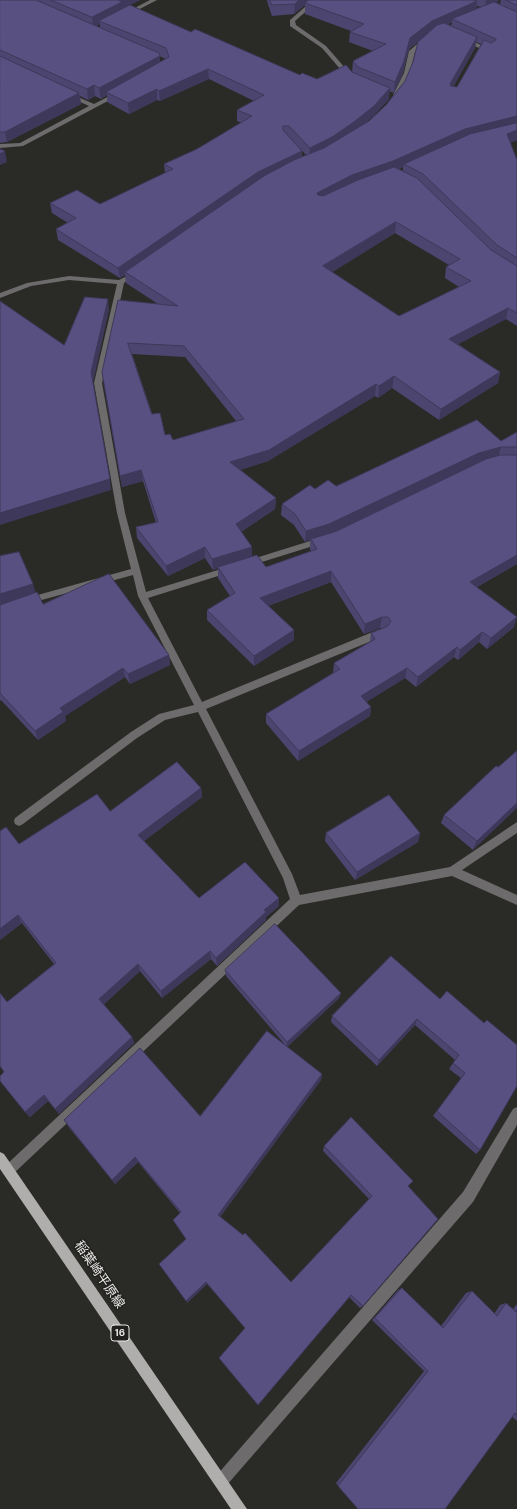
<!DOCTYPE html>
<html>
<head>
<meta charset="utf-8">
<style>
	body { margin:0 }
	canvas { display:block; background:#2a2a27 }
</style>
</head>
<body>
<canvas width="517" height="1509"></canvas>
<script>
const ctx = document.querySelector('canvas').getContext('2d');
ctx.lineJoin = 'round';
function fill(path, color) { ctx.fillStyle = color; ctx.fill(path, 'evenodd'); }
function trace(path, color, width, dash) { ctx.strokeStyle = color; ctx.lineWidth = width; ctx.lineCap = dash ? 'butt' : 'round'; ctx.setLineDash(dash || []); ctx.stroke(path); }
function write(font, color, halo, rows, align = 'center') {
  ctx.font = font + ' "DM Sans","Noto Sans JP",sans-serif'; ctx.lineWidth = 3; ctx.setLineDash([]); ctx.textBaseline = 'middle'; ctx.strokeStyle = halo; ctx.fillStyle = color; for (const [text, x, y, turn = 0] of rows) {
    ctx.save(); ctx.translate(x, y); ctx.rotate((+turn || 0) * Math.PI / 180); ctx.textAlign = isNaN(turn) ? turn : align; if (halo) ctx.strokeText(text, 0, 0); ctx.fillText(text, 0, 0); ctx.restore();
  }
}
const minor = new Path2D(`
	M150,0H157L128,15L123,14Z
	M313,0H319L295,21L296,25L326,46L352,76V78H348L322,48L290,26V20Z
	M463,37L492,50L493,51L488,52L461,40V38Z
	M424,38L429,39L415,52L410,73L399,95L394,96L393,95L404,73L409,51Z
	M119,91L121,92V94L23,146L0,148V144L20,143L89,106L67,96V94H71L94,104Z
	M69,276L119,280L125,277L129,279L124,283L102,383L125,513L146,592L231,566L235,569L234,571L148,598L202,702L380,629H386L388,632L386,635L206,709L292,874L300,895L450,867L517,822V833L462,870L517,895V905L452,876L299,905L13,1174L9,1176L5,1174L3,1170L5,1166L290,899L283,878L198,712L165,720L137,738L23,824L19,826L15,824L14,821L15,818L131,732L159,714L194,705L138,596L133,575L27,604L22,601L27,598L131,569L117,513L94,383L117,284L69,280L31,286L0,298V293L27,283Z
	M323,537L327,540L326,542L249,566L245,563L246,561Z
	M517,1107V1125L473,1202L226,1486L221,1488L216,1486L214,1481L216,1476L463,1192L513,1109Z`);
const primary = new Path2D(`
	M0,1152L4,1154L247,1509H231L0,1169Z`);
const wall = new Path2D(`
	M0,0H140L123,8L191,32L300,75L317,79L352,72L353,61L373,51L349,42L350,32L351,31L305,14V5L294,14L272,16L268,4L267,0H500L496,2L500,4L501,0H517V140L510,143L517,160V326L506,319L458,344L500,372L498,383L439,420L392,388L378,398L375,396L268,461L240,470L276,498L275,509L241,532L252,547V557L266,567L311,551L310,549V540L305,542L294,525L281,515L282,504L315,489L336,486L501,441L517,432V564L477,587L514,627L487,649L479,642L458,660L454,657L416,687L405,678L366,702L371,707L370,716L298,761L266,723V714L333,673L334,663L370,642L371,633L385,628H380L364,634L331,582L268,606L294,640L254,666L207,620V610L230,596L218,578V568L213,570L205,558L168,576L137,538L136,527L156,523L143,481L122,487L102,372L158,304L126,283L125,275L120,278L58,240L56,229L68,223L52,213L50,203L100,204L165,173L164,164L197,149L242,123L237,121V110L254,101L209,79L160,101L157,100L129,114L107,102V95L101,99L95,96L88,100L80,96L81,104L7,142L0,143ZM477,6L481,7L476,9ZM452,22L451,26L448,24ZM100,24V28L96,26ZM418,42L413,62L405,81L386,105L369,121L364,124L373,116L389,99V91L394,93L403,73L409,49ZM476,42L481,44L457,87H453L475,48ZM159,56L166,59L160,62ZM291,139L306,155L302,157V151ZM403,167V171L399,169ZM395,233L449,265L446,267L445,278L459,287L399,316L332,272ZM132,354L185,357L236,421L173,440L165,435L152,414ZM478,463L364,517L476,464Z
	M0,556L36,593L43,604L169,655L170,665L130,684L125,677L65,716L66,721L38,740L1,700L0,701Z
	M517,751L473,850L441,823L444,815Z
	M201,788L202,797L144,841L199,898H279V906L266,917V920L217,966L211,959L162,998L140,971L103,1005L132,1037L134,1043L59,1114L48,1101L30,1117L25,1112L4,1072L7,1002L54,964L22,923L0,940L19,844L110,811Z
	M326,833H420L418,842L355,880L325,841Z
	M225,970L341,993L339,998L287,1047L322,1074L321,1080L220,1217L291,1282L369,1199L323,1151L324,1146L408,1187L363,1306L360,1308L349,1297L245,1328L207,1284L187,1303L186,1239L173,1220L180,1213L138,1162L115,1184L67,1125L200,1116L286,1046L226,976Z
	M440,999L484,1023L480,1150L476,1154L433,1116L461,1078L449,1069L455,1060L415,1025L377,1066L331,1022L332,1016Z
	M402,1288L441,1326L466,1293L472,1291L494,1314L500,1305L506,1303L513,1309L517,1304V1421L512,1417L338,1486L336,1483L424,1371L372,1320L398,1290Z`);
const shadedWall = new Path2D(`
	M119,0H140L99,21L100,24L93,27L92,17Z
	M299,0H311L305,3V5L294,14L295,4Z
	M486,0H500L485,8Z
	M477,1L476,12L452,19V22L430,32L409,49L403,73L394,93L395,82L410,38L432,21Z
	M477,37L475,48L449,95L450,84Z
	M160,56V66L106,92L107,95L101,99L99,88Z
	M208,69L209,79L160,101L159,91Z
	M94,85L95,96L88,100L87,89Z
	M390,88L389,99L373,116L353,133L309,158L310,148Z
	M157,89V100L129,114L128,103Z
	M79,93L81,104L7,142L5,132Z
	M517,116V125L404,164L403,167L317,205V193L352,175L465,129Z
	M517,130V140L505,145L507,134Z
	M5,151L7,162L0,165V154Z
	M302,151L301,161L125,272V275L120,278L118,268L258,172Z
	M396,222L395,233L323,278V266Z
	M108,299L109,310L93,383L91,372Z
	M508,308L506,319L447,350L449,339Z
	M500,372L498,383L439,420L441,409Z
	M394,376L392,388L378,398L379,386Z
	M376,384L375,396L268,461L230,473V462Z
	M501,447L498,458L476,464L328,535L311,539L310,540L305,542L306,531L479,453Z
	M141,470L143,481L122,487L120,476Z
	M110,479L111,490L0,525V513Z
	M276,498L275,509L236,535V524Z
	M205,547V558L168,576L166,566Z
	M252,547V558L218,567V568L213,570L212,559Z
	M517,555V564L467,592L470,582Z
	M331,571V582L260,609V598Z
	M33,584L36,594L0,605V594Z
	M382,617L380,628L364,634L365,624Z
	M517,617L514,627L487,649L491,638Z
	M294,630V640L254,666V656Z
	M482,632L479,642L458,660L460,650Z
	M457,647L454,657L416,687L418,677Z
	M169,655L170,665L130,684L128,674Z
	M123,668L125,677L65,716L66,721L38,740L35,731L60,708Z
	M407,668L405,678L360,706L361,696Z
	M371,707L370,716L298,761L299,751Z
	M201,788L202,797L140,844L138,835Z
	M517,803V808L473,850L477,841Z
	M420,833L418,842L355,880L357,872Z
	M279,898V906L266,917V920L217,966L216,958L264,910Z
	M18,915L22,923L0,940V929Z
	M210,951L211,959L162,998L161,991Z
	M138,964L140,971L102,1006L99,999Z
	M341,993L339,998L287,1047V1042Z
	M417,1019L415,1025L377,1066L379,1060Z
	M132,1037L134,1043L59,1114L55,1109Z
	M322,1074L321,1080L219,1218L218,1215Z
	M44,1095L48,1101L30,1117L25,1112Z
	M135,1157L138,1162L115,1184L112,1180Z
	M206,1282L207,1284L187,1303L186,1301Z`);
const building = new Path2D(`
	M0,0H36L159,53L160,56L99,88L94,85L87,89L0,50Z
	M51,0H119H118L122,2L92,17Z
	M270,0H299L295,4L272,5Z
	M309,0H473L477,1L432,21L410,38L404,61L395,82L358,67L353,61L386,44L350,32L364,24L305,3Z
	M506,0H517V5Z
	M494,2L517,12V116L465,129L393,161L352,175L317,193L318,195L323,196L358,180L394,167L417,178L491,250L517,266V313L508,308L449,339L500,372L441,409L394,376L379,386L376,384L269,450L230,462L276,498L236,524L252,547L212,559L205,547L166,566L136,527L158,522L141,470L120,476L102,372L118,300L178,306L125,272L264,176L294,160L324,148L369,121L386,105L405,81L413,62L418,42L437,25L444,23L477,37L450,84L451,86L457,87L484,40L491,43L496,40V39L452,19ZM396,222L460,259L446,267L471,281L399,316L323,266ZM128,343L184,346L244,419L173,440L170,434L165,435L160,413L152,414Z
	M130,5L191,32L195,29L300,75L302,73L317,79L346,65L352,72L390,88L374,106L354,122L332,137L310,148L289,126H283V130L302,151L258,172L118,268L56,229L76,218L50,203L77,190L100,204L173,169L164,164L197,149L252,116L237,110L264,95L208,69L159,91L157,89L128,103L106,92L169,57L166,48L99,21Z
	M0,56L79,93L5,132H0Z
	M517,123V130L507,134L517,160V258L497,245L423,174L404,164L470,134Z
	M0,149L5,151L0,154Z
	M85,297L108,299L91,372L110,479L0,513V301L64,345Z
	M477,420L501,441L517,432V447H501L479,453L329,524L306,531L295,514L282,504L310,485L315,489L328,480L336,486Z
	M501,455H517V555L470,582L517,617L491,638L482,632L460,650L457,647L418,677L407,668L361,696L371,707L299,751L266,714L340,669L334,663L375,639L371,633L388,626L391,621L388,617H382L365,624L331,571L260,598L294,630L254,656L207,610L235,593L218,567L257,555L266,567L317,549L311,539L337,531L486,459Z
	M19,552L33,584L0,594V556Z
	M109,574L169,655L128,674L123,668L60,708L63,712L35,731L0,693V605L37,592L43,604Z
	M517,751V803L477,841L444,815L496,766L498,767Z
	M177,762L201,788L138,835L199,898L245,862L279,898L264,910L266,912L216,958L210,951L161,991L138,964L99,999L132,1037L55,1109L44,1095L25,1112L0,1081V1076L4,1072L0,1066V993L7,1002L56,963L18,915L0,929V831L6,827L19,844L97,794L110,811Z
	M389,795L420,833L357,872L326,833Z
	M275,924L341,993L287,1042L225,970Z
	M391,956L440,999L447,991L484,1023L487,1020L517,1045V1086L480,1150L437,1111L465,1073L453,1063L459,1055L417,1019L379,1060L332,1016Z
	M267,1031L322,1074L218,1215L243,1235L245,1233L291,1282L372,1196L324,1146L351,1117L413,1181L408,1186L438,1219L363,1306L351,1295L258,1405L219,1358L245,1328L206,1282L186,1301L159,1264L186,1239L173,1220L181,1212L135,1157L112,1180L64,1120L140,1048L200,1116Z
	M402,1288L443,1328L472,1291L497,1316L506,1303L516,1312L517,1310V1415L515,1413L445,1509H358L338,1486L428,1371L375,1318Z`);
const shields = [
	[120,1333,18]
];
const shieldNames = [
	["16",120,1333]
];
const nearStreetnames = [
	["稲葉崎平原線",99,1275,56]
];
fill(minor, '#6d6b6b');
fill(primary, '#b0adad');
fill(wall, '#4c456f');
fill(shadedWall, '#3e385a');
fill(building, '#585081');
trace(building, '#3e385a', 1);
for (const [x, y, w] of shields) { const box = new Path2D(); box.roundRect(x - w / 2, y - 8, w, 16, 3); ctx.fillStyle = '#21201e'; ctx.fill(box); trace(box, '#e9e9e7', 1); }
write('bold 10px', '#e9e9e7', null, shieldNames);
write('13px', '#e9e9e7', '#21201e', nearStreetnames);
</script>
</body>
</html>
